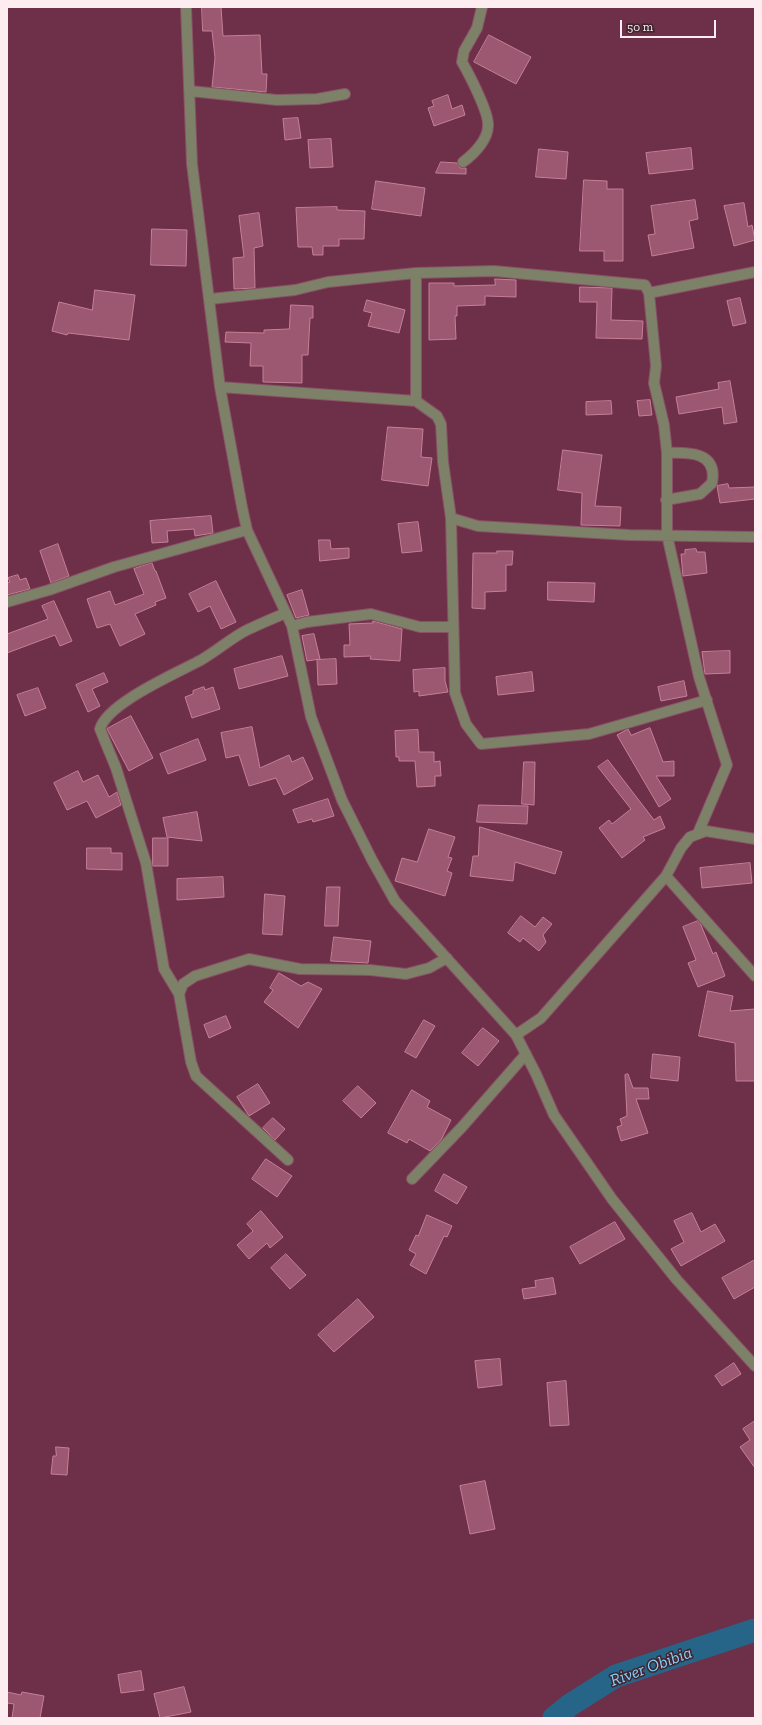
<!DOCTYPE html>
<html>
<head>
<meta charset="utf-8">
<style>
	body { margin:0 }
	#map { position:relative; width:762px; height:1725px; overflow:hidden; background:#6e2f48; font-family:"Zilla Slab",serif }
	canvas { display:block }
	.frame { position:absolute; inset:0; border:8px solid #fdedf1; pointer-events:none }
	.scale { position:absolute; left:620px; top:20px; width:96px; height:18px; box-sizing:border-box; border:2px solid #fdedf1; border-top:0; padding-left:5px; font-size:12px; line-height:14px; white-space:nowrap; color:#fdedf1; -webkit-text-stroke:3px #40242e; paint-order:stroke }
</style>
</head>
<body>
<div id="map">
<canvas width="762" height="1725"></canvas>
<div class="frame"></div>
<div class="scale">50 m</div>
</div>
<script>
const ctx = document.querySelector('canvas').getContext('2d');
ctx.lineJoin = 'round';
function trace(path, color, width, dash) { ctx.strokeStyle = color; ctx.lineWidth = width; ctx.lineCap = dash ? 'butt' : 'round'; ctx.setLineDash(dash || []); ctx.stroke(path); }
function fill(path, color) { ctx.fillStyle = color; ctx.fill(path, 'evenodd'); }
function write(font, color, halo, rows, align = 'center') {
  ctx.font = font + ' "Zilla Slab",serif'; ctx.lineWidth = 3; ctx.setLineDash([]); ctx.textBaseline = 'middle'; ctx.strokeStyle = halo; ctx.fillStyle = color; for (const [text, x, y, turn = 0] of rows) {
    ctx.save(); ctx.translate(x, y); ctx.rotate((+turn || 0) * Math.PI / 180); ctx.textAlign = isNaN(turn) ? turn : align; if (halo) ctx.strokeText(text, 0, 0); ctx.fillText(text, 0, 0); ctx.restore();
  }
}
const river = new Path2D(`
	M554,1718L570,1705L616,1676L755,1630`);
const building = new Path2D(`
	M202,7H221L223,36L260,35L262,74H267L266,92L212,87L215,58L212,31H203Z
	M489,35L531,57L516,84L474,62Z
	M448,95L452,109L462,105L465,115L434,126L428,108L434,106L432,101Z
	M298,118L301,138L285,140L283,119Z
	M331,139L333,167L310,168L308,140Z
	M691,148L693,169L649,174L646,153Z
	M539,149L568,152L566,179L536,177Z
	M441,162L457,163L460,168H466V174L436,173Z
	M584,180L607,181V189H623V261H604V251H580Z
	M376,181L425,188L421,216L372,209Z
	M695,200L698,219L689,221L694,248L652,256L648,235L655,234L651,206Z
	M744,203L748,227L752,225L755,240L734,246L724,206Z
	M337,207V210L365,211L364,239H339V246H323V255H313L312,247H298L296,208Z
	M259,213L263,246L254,248L255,288L234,289L233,258L244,257L239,216Z
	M152,229L187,230L186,266L151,265Z
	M495,279L516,280V297L485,296V305L457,306V316H455L456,339L429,340V283H454V286L495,285Z
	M580,287L612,288L611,320L643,321L642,339L596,338L597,302H580Z
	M95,290L135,295L129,340L68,333L67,335L52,331L59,302L92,310Z
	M740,298L746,323L733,326L727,301Z
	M367,300L405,310L399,333L368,326L372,313L364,311Z
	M291,305L313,306V318H310L308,355H302V383L263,382V366H250L251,343L225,342L226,332L264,333V330L289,329Z
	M730,381L737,422L724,424L722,407L679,414L676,397L719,389L718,383Z
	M650,400L652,415L639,416L637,401Z
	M611,401L612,414L586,415V402Z
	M388,427L423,429L421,457L432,458L428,486L382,480Z
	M563,450L602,455L595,506L621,507L620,526L581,525L582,493L558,490Z
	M728,484L729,488L755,487V499L720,503L717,486Z
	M211,516L213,533L195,536L194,529L167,531L168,542L152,543L150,521Z
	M418,522L422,551L402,553L398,524Z
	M319,540H330L331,549L349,548V558L320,561Z
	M58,544L69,576L51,583L40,551Z
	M696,549L697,552H705L707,573L683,576L681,554H685V550Z
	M497,551H513L512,565H506V591L485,592V609L472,608L473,553H497Z
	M152,563L155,571H156L166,598L155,602L156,605L135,614L145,634L120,646L110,624L97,628L87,599L110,591L115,605L144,594L134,569Z
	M18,575L20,580L26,578L30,589L7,595V583L10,582L8,578Z
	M216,581L236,622L221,629L210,606L198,612L189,594Z
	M548,582L595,583L594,602L548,600Z
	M302,590L309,615L296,618L287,595Z
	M54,601L72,641L60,646L55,635L7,653V634L48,619L42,606Z
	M373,621L402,629L400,661L370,659L371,656L344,657V645H350L349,624L373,623Z
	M314,634L320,659L307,661L302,636Z
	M730,651V673L705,674L702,652Z
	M282,656L288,676L239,689L234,669Z
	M336,659L337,684L318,685L317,660Z
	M445,668V681L448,692L419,696V691L414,692L413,670Z
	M532,672L534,691L498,695L496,677Z
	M104,673L108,682L92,689L100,706L88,712L76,685Z
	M684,681L687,696L661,701L658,687Z
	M204,687L205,690L213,687L220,709L192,718L185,697L193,694V691Z
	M38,688L46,708L25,716L17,695Z
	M131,716L153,758L129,771L107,729Z
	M252,727L260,768L289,755L292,762L303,757L313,779L284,795L276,778L249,786L239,755L226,758L221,733Z
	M650,728L663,762L674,761V776H656L671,799L659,807L617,735L628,729L631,735Z
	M418,730L419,752H434V762L440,761L441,776H435V786L417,787L415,761H399V757H396L395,731Z
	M198,739L206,760L168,774L160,754Z
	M608,760L654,820L660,816L665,828L643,837L645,840L622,858L599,828L609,820L612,824L631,809L598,767Z
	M524,762H535L534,805L522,804Z
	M78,771L83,782L98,775L109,797L117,792L121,805L96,818L87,801L67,810L54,783Z
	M328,799L334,816L313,822L312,819L298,823L293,810Z
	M479,805L528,806L527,824L477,822Z
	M197,812L202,841L167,837L163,818Z
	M480,827L562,852L555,874L515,862L513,881L470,876L473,856H478Z
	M429,829L455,837L448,857L452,858L447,871L452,873L445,896L395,881L402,858L417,862Z
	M153,838H168V866H153Z
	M87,848H111V853H122V870L87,869Z
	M750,863L752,883L702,888L700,868Z
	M223,877L224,897L177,900V879Z
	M327,887H340L338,926H325Z
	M265,894L285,896L282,935L263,934Z
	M521,916L535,927L543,917L552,924L543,935L546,942L539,951L523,938L520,942L508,933Z
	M698,921L701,925L713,954L716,952L725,976L698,987L688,963L696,960L683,927Z
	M334,937L371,941L368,963L331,961Z
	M279,973L301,986L308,982L322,989L298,1028L264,1002L273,990L270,988Z
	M708,991L733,996L730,1011L755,1009V1081H736L735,1043L699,1036Z
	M226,1016L231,1028L209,1038L204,1025Z
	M424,1020L435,1026L416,1058L405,1052Z
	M483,1028L499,1041L478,1066L462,1053Z
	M653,1054L680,1057L678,1081L651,1078Z
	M628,1074L633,1088H648L649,1099H636L648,1133L621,1141L617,1127L622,1125L620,1119L627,1116L625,1075Z
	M258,1084L270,1103L249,1116L237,1097Z
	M358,1086L376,1103L361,1118L343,1101Z
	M412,1090L430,1101L427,1107L451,1120L441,1140L430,1151L409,1139L407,1143L388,1133Z
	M273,1118L285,1129L275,1140L263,1128Z
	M266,1159L292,1176L277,1197L252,1179Z
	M444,1174L467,1187L457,1204L435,1191Z
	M261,1211L283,1237L270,1248L267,1243L249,1259L237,1245L253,1231L247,1224Z
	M692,1213L701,1232L715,1224L725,1241L681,1266L671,1249L684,1242L674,1221Z
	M427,1215L452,1226L447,1237L444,1236L426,1274L410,1265L416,1254L409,1250L416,1235L418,1236Z
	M615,1222L625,1239L580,1264L570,1247Z
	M286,1254L306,1275L290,1289L271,1268Z
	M755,1260V1287L734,1299L722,1278Z
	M553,1278L556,1294L524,1299L522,1289L536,1287L535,1281Z
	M358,1299L374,1317L334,1352L318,1335Z
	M500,1359L502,1385L478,1388L475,1361Z
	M734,1363L741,1374L722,1386L715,1376Z
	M566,1381L569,1425L550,1426L547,1383Z
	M755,1421V1468L740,1447L750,1440L743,1429Z
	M56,1447L69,1448L67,1475L51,1474L53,1456H56Z
	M485,1481L495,1529L470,1534L460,1486Z
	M141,1671L144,1690L121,1693L118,1675Z
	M184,1687L191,1712L160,1718L154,1694Z
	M7,1692L21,1695L22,1692L44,1696L40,1718H12L14,1704L7,1703Z`);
const minor = new Path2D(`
	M186,7L192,164L220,387L242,507L247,530L292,626L311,717L342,800L372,860L395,901L516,1035L536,1074L554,1115L612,1199L677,1280L755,1366
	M190,91L277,100L317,99L345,94
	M463,162C474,154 489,139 488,124C488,111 469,74 462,62L464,51L477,28L482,7
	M649,293L755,272
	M210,299L295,290L328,282L416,273L494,271L645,285L649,293L656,366L654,383L664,425L667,453V535L699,677L727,765L698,833
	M220,387L416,401L437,416L441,424L443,462L451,518L455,693L466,724L481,744L589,734L707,700
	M416,401V273
	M666,500L700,494L712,483C718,452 689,452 667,453
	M451,518L478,526L629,535L755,537
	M7,602L49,590L114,567L247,530
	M286,613C273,618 260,624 247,630C231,638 217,651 201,660C177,673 107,703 100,729L116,768L146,863L164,969L179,994L191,1062L196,1076L288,1160
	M292,626L307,622L371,614L420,627H453
	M666,876L755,976
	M179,994L183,984L195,976L249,959L300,969L370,970L406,974L429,968L447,958
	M516,1035L541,1018L666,876L681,848L690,837L706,831L755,839
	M412,1179L462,1127L526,1054`);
const waterNames = [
	["River Obibia",651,1667,-20]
];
trace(river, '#276588', 23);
fill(building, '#9b5870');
trace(building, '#c67f97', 1);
trace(minor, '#885166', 12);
trace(minor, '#7c8168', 10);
write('italic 17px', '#8acef9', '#40242e', waterNames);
</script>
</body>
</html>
